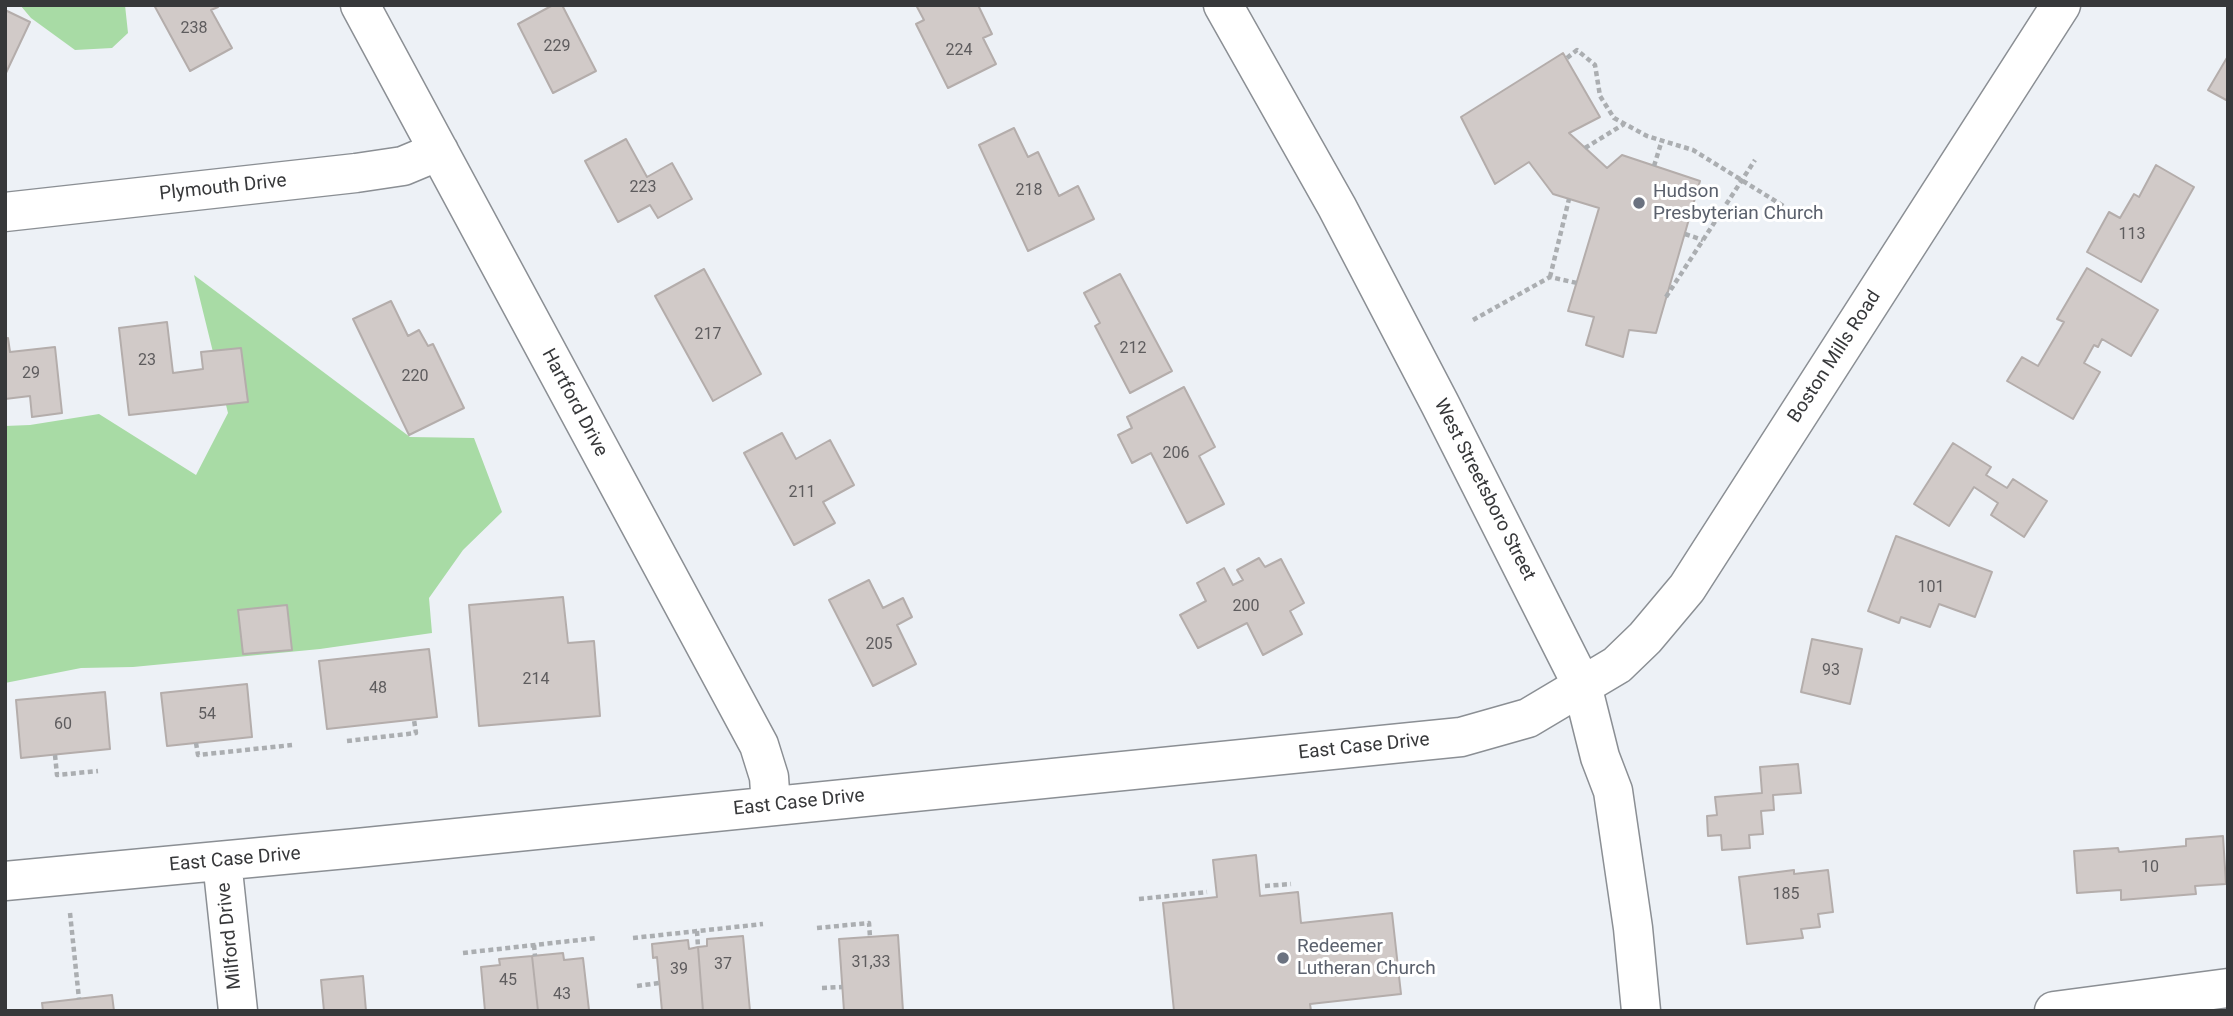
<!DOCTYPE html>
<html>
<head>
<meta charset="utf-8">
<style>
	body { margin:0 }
	#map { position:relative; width:2233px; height:1016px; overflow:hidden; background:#edf1f6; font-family:Roboto,sans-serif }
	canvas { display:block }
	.frame { position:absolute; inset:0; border:7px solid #37383a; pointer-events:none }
</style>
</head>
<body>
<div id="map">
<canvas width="2233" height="1016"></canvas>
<div class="frame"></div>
</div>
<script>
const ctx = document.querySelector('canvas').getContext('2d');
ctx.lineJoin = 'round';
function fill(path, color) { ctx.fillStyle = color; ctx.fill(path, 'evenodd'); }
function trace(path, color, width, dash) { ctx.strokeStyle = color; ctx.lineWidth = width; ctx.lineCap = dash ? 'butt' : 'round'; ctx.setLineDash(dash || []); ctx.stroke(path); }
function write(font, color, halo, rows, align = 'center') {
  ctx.font = font + ' Roboto,sans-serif'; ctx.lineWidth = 6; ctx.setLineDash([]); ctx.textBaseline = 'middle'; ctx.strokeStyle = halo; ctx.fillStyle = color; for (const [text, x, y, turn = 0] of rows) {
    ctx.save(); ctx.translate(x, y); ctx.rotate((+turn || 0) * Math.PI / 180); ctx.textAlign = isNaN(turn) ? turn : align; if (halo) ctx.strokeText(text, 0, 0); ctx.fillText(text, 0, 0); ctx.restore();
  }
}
const green = new Path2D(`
	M20,5H125L128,33L112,48L75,50L31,18Z
	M194,275L410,437L474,438L502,512L463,550L429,598L432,633L320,649L133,667L81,668L5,683V426L30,425L99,414L196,475L228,413Z`);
const building = new Path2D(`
	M154,5H217L218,7L211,10L232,48L190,71Z
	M553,5H562L596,71L553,93L518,24Z
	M916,5H978L992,34L983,38L996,64L948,88L916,24L924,20Z
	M5,10L30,22L5,75Z
	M1563,53L1600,117L1569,133L1607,168L1622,155L1700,181L1656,333L1629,330L1623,357L1586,345L1594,317L1568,311L1599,208L1553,194L1529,162L1495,184L1461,117Z
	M2228,56V101L2208,90Z
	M1014,128L1028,157L1038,152L1059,196L1078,186L1094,219L1028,251L979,145Z
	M626,139L647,177L672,163L692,199L658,218L650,205L618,222L585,161Z
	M2156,165L2194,187L2141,282L2087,252L2109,212L2120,218L2134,194L2139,197Z
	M2087,268L2158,310L2131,356L2102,339L2098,347L2094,345L2084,363L2100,372L2073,419L2007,381L2022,357L2038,366L2064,322L2057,319Z
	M704,269L761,374L713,401L655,296Z
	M1120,274L1172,371L1130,393L1095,326L1100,323L1084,293Z
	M391,301L408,336L419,330L428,346L433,344L464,408L409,435L353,319Z
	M167,322L173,373L203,369L201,352L241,348L248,402L129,415L119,328Z
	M8,338L10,352L55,347L62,413L32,417L30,396L5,399V339Z
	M1184,387L1215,447L1199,456L1224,504L1187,523L1151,453L1132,463L1118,435L1132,428L1127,417Z
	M782,433L796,459L830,440L854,485L823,502L835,523L794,545L744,453Z
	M1953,443L1991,467L1986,475L2007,488L2013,479L2047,501L2024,537L1991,515L1998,503L1974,487L1949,526L1914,504Z
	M1896,536L1992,572L1975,617L1939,604L1930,627L1901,617L1899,623L1868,611Z
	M1259,558L1265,567L1281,559L1304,603L1290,611L1302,634L1263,655L1247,623L1198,648L1180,615L1206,601L1197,583L1224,568L1233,585L1243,580L1237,570Z
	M869,580L883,608L903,598L912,617L897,625L916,664L873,686L829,600Z
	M563,597L568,643L594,641L600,716L479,726L469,605Z
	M287,605L292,650L243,654L238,610Z
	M1812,639L1862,649L1850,704L1801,692Z
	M429,649L437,717L327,729L319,661Z
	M247,684L252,737L167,746L161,693Z
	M105,692L110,749L21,758L16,700Z
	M1798,764L1801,793L1773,795L1774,810L1761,811L1763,834L1749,835L1750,848L1722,850L1721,835L1708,836L1707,816L1717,815L1715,797L1762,793L1760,767Z
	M2223,836L2226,884L2195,886L2196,894L2121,900V890L2077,893L2074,851L2118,848L2119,852L2186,846V839Z
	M1256,855L1260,896L1298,892L1301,923L1392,913L1401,994L1310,1004L1311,1011H1174L1163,903L1217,897L1213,860Z
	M1794,870V874L1828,870L1833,912L1818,914L1820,927L1801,929L1803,938L1747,944L1739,877Z
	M898,935L903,1011H844L839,939Z
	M743,936L750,1011H703L698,947L707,946V939Z
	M688,940L689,949L698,947L703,1011H662L657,957L653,958L652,944Z
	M563,953L564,960L583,958L589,1010L538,1011L532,956Z
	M532,956L538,1011H485L481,967L500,965L499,959Z
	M363,976L366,1011H324L321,980Z
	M112,995L114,1011H43L42,1003Z`);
const path = new Path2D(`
	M1567,58L1577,50L1595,65L1600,96L1614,118L1647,136L1693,150L1785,207
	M1585,148L1624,124
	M1654,166L1662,140
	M1685,234L1703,240
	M1550,277L1569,199
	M1666,297L1755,160
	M1473,320L1550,277L1577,283
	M347,741L416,733L414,720
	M196,743L198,755L292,745
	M55,755L57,775L98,771
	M1265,886L1291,884
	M1139,899L1207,892
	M70,913L79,999
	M817,928L869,923L870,937
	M697,931L698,947
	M633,938L763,924
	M534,945L535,956
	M463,953L597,938
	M637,986L659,983
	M822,988L842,987`);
const minor = new Path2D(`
	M360,5L759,745L769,777L771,806
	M5,212L356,173L403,166L439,151
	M222,861L238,1011
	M5,881L357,848L1461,737L1528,718L1617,665L1645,638L1687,588L2061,5
	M2054,1011L2228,988`);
const major = new Path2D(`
	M1223,5L1337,207L1440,404L1582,685L1600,757L1613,791L1633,928L1641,1011`);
const markers = [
	[1639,203,7,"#6b7280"],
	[1283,958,7,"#6b7280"]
];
const numberNames = [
	["238",194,29],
	["229",557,47],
	["224",959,51],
	["223",643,188],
	["218",1029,191],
	["113",2132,235],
	["217",708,335],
	["212",1133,349],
	["23",147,361],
	["29",31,374],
	["220",415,377],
	["206",1176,454],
	["211",802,493],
	["101",1931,588],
	["200",1246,607],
	["205",879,645],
	["93",1831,671],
	["214",536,680],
	["48",378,689],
	["54",207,715],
	["60",63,725],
	["10",2150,868],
	["185",1786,895],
	["31,33",871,963],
	["37",723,965],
	["39",679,970],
	["45",508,981],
	["43",562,995]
];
const streetNames = [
	["Plymouth Drive",223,188,-6],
	["Boston Mills Road",1835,357,-57],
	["Hartford Drive",574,403,62],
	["West Streetsboro Street",1484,490,63],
	["East Case Drive",1364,747,-6],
	["East Case Drive",799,803,-6],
	["East Case Drive",235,860,-5],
	["Milford Drive",230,936,-96]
];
const worshipNames = [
	["Hudson",1653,192],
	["Presbyterian Church",1653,214],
	["Redeemer",1297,947],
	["Lutheran Church",1297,969]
];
fill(green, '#a8dba5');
fill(building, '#d1cac8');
trace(building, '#b4adab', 2);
trace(minor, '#8b8f94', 41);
trace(major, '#8b8f94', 41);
trace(path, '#abaeb1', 4.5, [5, 3.5]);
trace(minor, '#fff', 38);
trace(major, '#fff', 38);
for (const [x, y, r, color] of markers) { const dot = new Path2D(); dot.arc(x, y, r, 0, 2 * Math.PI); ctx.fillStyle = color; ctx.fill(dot); trace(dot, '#fff', 2.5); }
write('16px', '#5e5c5e', null, numberNames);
write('19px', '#37383a', '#fff', streetNames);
write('19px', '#5b616d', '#fff', worshipNames, 'left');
</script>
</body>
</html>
